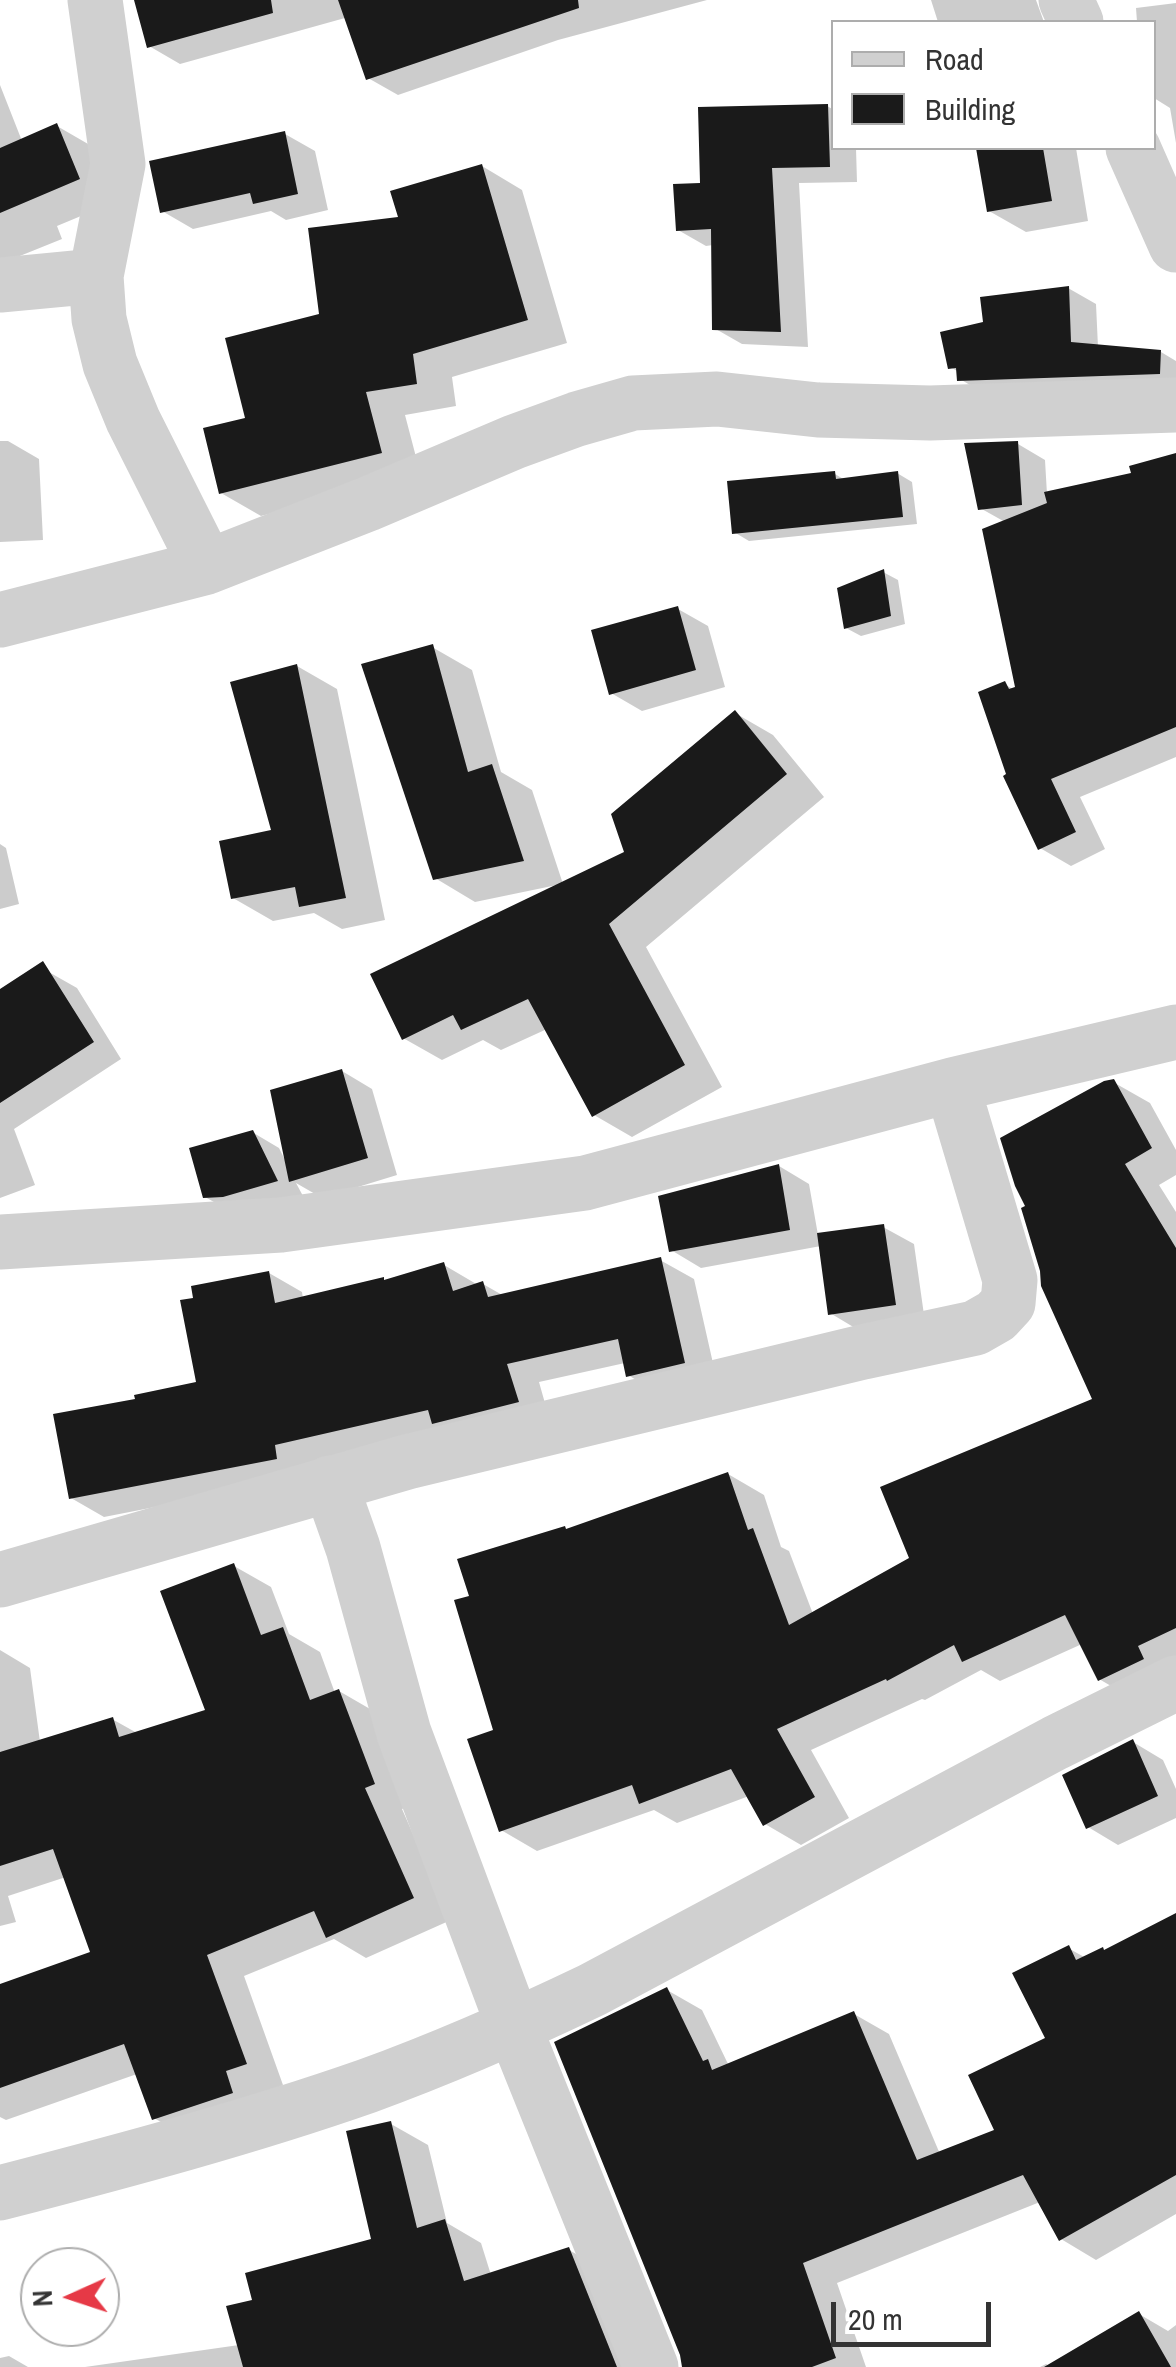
<!DOCTYPE html>
<html>
<head>
<meta charset="utf-8">
<style>
	body { margin:0 }
	#map { position:relative; width:1176px; height:2367px; overflow:hidden; background:#fff; font-family:"Archivo Narrow",sans-serif }
	canvas { display:block }
	.legend { position:absolute; left:831px; top:20px; width:325px; height:130px; box-sizing:border-box; background:#fff; border:2px solid #adadad; margin:0; padding:12px 18px; list-style:none; font-size:30px; color:#333 }
	.legend li { display:flex; align-items:center; gap:20px; height:50px }
	.legend b { width:50px; border:2px solid #adadad }
	.north { position:absolute; left:20px; top:2247px; width:100px; height:100px; box-sizing:border-box; background:#fff; border:2px solid #adadad; border-radius:50%; rotate:267deg; font-size:28px; font-weight:700; line-height:40px; text-align:center; color:#333 }
	.north::after { content:''; display:block; margin:auto; width:35px; height:45px; background:#e63946; clip-path:polygon(50% 0,100% 100%,50% 72%,0 100%) }
	.scale { position:absolute; left:831px; top:2302px; width:160px; height:45px; box-sizing:border-box; border:5px solid #333; border-top:0; padding-left:12px; font-size:30px; line-height:35px; white-space:nowrap; color:#333; -webkit-text-stroke:8px #fff; paint-order:stroke }
</style>
</head>
<body>
<div id="map">
<canvas width="1176" height="2367"></canvas>
<ul class="legend">
<li><b style="height:12px;background:#d0d0d0"></b>Road</li>
<li><b style="height:28px;background:#1a1a1a"></b>Building</li>
</ul>
<div class="north">N</div>
<div class="scale">20 m</div>
</div>
<script>
const ctx = document.querySelector('canvas').getContext('2d');
ctx.lineJoin = 'round';
function fill(path, color) { ctx.fillStyle = color; ctx.fill(path, 'evenodd'); }
function trace(path, color, width, dash) { ctx.strokeStyle = color; ctx.lineWidth = width; ctx.lineCap = dash ? 'butt' : 'round'; ctx.setLineDash(dash || []); ctx.stroke(path); }
const shadow = new Path2D(`
	M136,0H707L558,40L398,95L368,78L345,18L180,64L149,46Z
	M931,0H1036L1044,22H938Z
	M1176,3V143L1170,108L1154,98V22H1137L1136,8Z
	M0,85L22,141L57,126L95,148L117,201L57,226L62,239L0,264Z
	M827,106L834,110V148H856L857,182L799,183L808,347L742,344L714,328L713,245L706,246L678,230L702,185Z
	M285,134L315,151L328,210L286,220L271,211L193,229L162,211Z
	M978,148H1076L1088,221L1026,232L989,211Z
	M482,166L522,190L567,343L452,377L456,406L405,415L421,476L261,516L221,493L248,420L321,316Z
	M1068,288L1096,304L1098,347L1161,352L1176,361V390L988,396L960,379L959,372L950,367L985,324Z
	M0,441H8L39,459L43,540L0,542Z
	M1018,444L1045,460L1047,494L1134,475L1176,455V757L1080,797L1105,849L1071,866L1040,848L1004,684L1018,692L1005,522L980,508Z
	M897,473L912,482L917,524L749,541L734,532L835,474L845,480Z
	M883,572L898,580L905,624L861,636L846,628Z
	M678,609L708,626L725,687L642,711L611,693Z
	M432,647L472,670L501,772L532,790L563,884L627,853L735,713L773,735L824,797L646,947L722,1087L632,1137L594,1115L547,1029L501,1050L483,1040L442,1060L403,1038L557,885L475,902L435,878Z
	M297,666L337,689L385,920L342,929L314,913L273,921L233,898L274,832Z
	M0,844L6,848L19,904L0,909Z
	M47,971L77,988L121,1059L14,1129L35,1185L0,1198V992Z
	M342,1071L372,1089L397,1175L322,1198L296,1183L303,1196L232,1212L205,1197L252,1132L279,1148L285,1160Z
	M1113,1082L1150,1103L1176,1150V1175L1159,1185L1176,1212V1665L1135,1700L1099,1679L1082,1644L1000,1681L981,1670L925,1700L922,1699L811,1750L849,1818L801,1845L765,1824L749,1796L677,1823L654,1810L537,1851L501,1830L497,1732L472,1598L568,1531L728,1474L764,1495L781,1547L789,1551L813,1614L912,1559L1096,1401Z
	M779,1166L809,1184L818,1235L883,1227L914,1244L925,1322L860,1331L830,1313L821,1246L701,1268L671,1250Z
	M660,1260L694,1279L717,1381L661,1395L628,1375L625,1363L539,1382L550,1421L309,1477L104,1517L71,1498L138,1401L199,1384L269,1273L302,1292L303,1299L387,1282L444,1265L478,1285L483,1284L504,1296Z
	M234,1566L271,1587L289,1634L320,1652L335,1693L339,1691L377,1713L411,1806L402,1809L451,1920L366,1958L334,1939L244,1976L283,2085L192,2140L154,2118L137,2074L6,2120L0,2117V1987L94,1953L66,1877L8,1896L16,1922L0,1926V1650L30,1668L40,1742L112,1719L137,1733L209,1711Z
	M1133,1742L1163,1760L1176,1789V1818L1118,1845L1088,1827Z
	M1176,1916V2214L1096,2260L1061,2239L1040,2202L837,2283L866,2367H684L667,1990L702,2010L729,2066L854,2014L889,2034L940,2154L997,2131L1048,2039L1068,1948L1086,1958L1106,1952Z
	M391,2124L428,2145L447,2223L481,2243L491,2275L569,2250L606,2271L646,2367H85L239,2345L255,2301L374,2241Z
	M1139,2314L1168,2331L1176,2325V2367H1040L1046,2364L1050,2366Z
	M9,2356L28,2367H0V2358Z`);
const building = new Path2D(`
	M134,0H271L273,13L147,48Z
	M338,0H578L579,8L366,80Z
	M828,104L830,167L772,168L781,332L712,330L711,229L676,231L673,184L700,183L698,107Z
	M57,123L80,179L0,213V148Z
	M285,131L298,194L253,204L250,193L160,213L149,161Z
	M976,148H1043L1052,201L987,212Z
	M482,164L528,320L413,354L417,384L366,392L382,453L219,494L203,428L245,418L225,338L319,314L308,228L398,217L390,191Z
	M1069,286L1071,342L1161,350L1160,374L957,381L956,368L948,369L940,332L983,322L980,297Z
	M1018,441L1022,505L978,510L964,443Z
	M1176,453V727L1051,779L1076,832L1038,850L1003,776L1006,774L978,692L1005,681L1009,689L1015,687L982,529L1047,503L1044,492L1131,473L1129,466Z
	M835,471L836,479L898,471L903,517L732,534L727,481Z
	M884,569L891,616L844,629L837,588Z
	M678,606L696,670L609,695L591,630Z
	M433,644L468,772L492,764L524,861L433,880L361,664Z
	M297,664L346,898L299,907L295,887L231,899L219,841L271,830L230,682Z
	M735,710L787,774L609,924L685,1065L592,1117L528,999L461,1030L453,1015L402,1040L370,974L624,852L611,814Z
	M43,961L94,1042L0,1103V989Z
	M342,1069L368,1158L289,1182L270,1090Z
	M1114,1079L1152,1148L1125,1164L1176,1248V1628L1138,1646L1144,1659L1098,1681L1065,1615L962,1662L954,1645L887,1681L886,1679L777,1729L815,1797L763,1826L731,1769L639,1804L632,1785L499,1832L467,1739L493,1730L454,1600L469,1596L457,1559L565,1526L566,1529L728,1472L748,1530L753,1528L789,1625L909,1558L880,1487L1092,1399L1041,1286L1040,1271L1021,1208L1025,1206L1015,1186L1000,1138L1104,1081Z
	M253,1130L278,1181L223,1197L203,1198L189,1148Z
	M779,1164L790,1230L669,1252L658,1196Z
	M884,1224L896,1305L828,1315L817,1233Z
	M661,1257L685,1363L626,1377L618,1339L507,1364L519,1402L432,1424L428,1410L275,1445L277,1459L69,1499L53,1414L135,1399L134,1395L196,1382L180,1300L193,1298L191,1286L269,1271L275,1303L384,1277V1280L444,1262L453,1291L483,1281L488,1297Z
	M234,1563L261,1635L283,1627L310,1700L339,1689L375,1784L365,1788L414,1898L326,1938L314,1911L207,1955L247,2064L226,2071L233,2093L152,2120L124,2044L0,2088V1984L90,1952L53,1849L0,1866V1752L113,1717L119,1737L205,1710L160,1591Z
	M1133,1739L1158,1796L1086,1829L1062,1775Z
	M1176,1913V2175L1059,2241L1023,2175L803,2263L836,2358L812,2367H682L680,2355L554,2042L667,1987L703,2061L708,2059L712,2070L854,2011L917,2160L994,2130L968,2075L1045,2038L1012,1973L1069,1945L1076,1960L1103,1947L1104,1950Z
	M391,2121L417,2228L445,2219L464,2281L569,2247L617,2367H243L226,2306L252,2300L245,2273L371,2239L346,2131Z
	M1139,2311L1171,2367H1044Z`);
const street = new Path2D(`
	M95,0L118,164L96,276L99,319L110,364L133,420L207,567
	M1066,0L1076,22
	M1133,148L1176,245
	M0,285L96,276
	M0,620L207,567L368,504L514,442L577,419L633,403L717,399L818,410L930,413L1176,405
	M0,1242L281,1225L585,1183L952,1085L1176,1032
	M330,1483L353,1548L404,1733L514,2027L651,2367
	M0,1580L407,1462L863,1352L975,1328L996,1316L1008,1303L1010,1280L952,1085
	M0,2193C123,2161 247,2128 367,2086C444,2058 519,2025 592,1990L1055,1743L1176,1683`);
fill(shadow, '#0003');
fill(building, '#1a1a1a');
trace(street, '#d0d0d0', 55);
</script>
</body>
</html>
